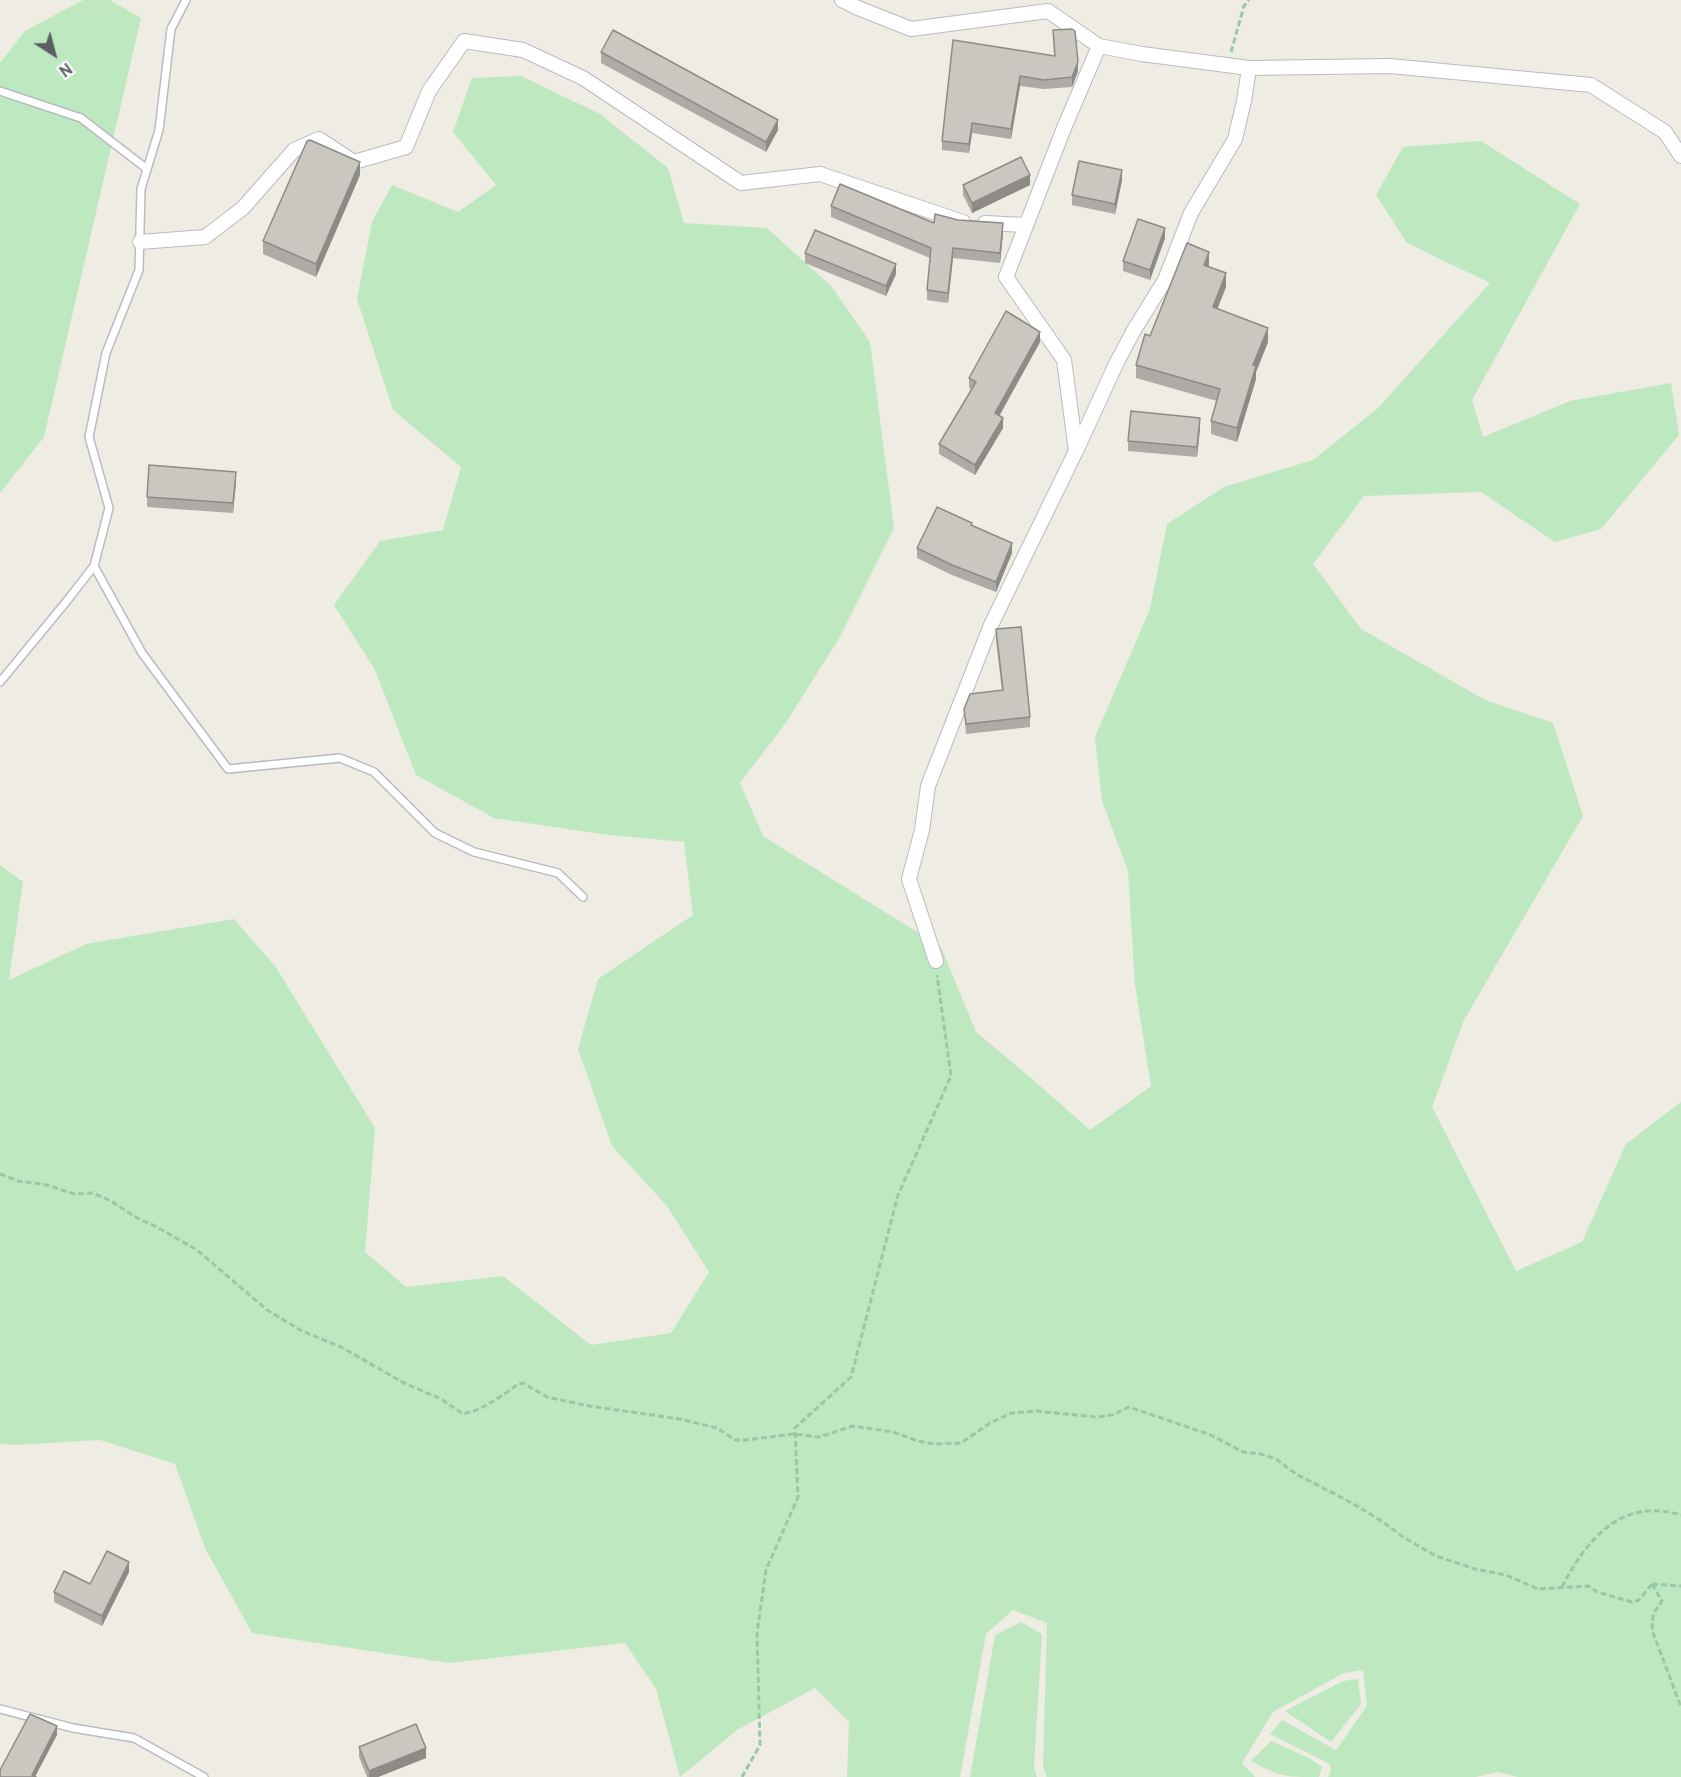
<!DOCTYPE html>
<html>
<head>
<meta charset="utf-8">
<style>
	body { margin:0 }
	#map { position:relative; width:1681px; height:1777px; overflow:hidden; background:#efece3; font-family:Overpass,sans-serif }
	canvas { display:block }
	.north { position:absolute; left:24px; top:24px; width:60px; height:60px; -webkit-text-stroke:4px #fff; paint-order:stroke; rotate:144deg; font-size:16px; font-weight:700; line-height:24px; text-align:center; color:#5b5f64 }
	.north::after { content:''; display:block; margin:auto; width:21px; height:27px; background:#5b5f64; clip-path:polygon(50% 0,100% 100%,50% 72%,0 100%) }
</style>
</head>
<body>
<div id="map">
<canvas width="1681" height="1777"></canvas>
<div class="north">N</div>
</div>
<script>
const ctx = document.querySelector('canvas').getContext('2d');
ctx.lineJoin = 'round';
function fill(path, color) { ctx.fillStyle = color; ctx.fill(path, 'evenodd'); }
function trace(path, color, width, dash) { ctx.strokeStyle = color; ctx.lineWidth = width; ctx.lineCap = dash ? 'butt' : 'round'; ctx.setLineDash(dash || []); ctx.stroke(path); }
const green = new Path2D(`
	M83,0H110L141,18L44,437L0,493V63L25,31Z
	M521,76L600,114L668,168L684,223L767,228L832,287L870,342L894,528L840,637L785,724L740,783L763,836L941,947L976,1032L1031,1078L1090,1130L1151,1086L1135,985L1128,871L1102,801L1095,737L1150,609L1167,524L1224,487L1313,460L1378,408L1490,283L1407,243L1376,195L1403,147L1481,141L1580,204L1472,400L1483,437L1570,401L1671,383L1679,435L1601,529L1555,542L1481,492L1364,496L1313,564L1361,629L1485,700L1553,723L1583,816L1464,1020L1432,1107L1516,1271L1582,1242L1626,1144L1681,1102V1777H1518L1498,1772L1475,1777H1328L1331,1772L1330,1764L1270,1734L1282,1720L1336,1750L1367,1706L1363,1670L1344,1673L1273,1712L1242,1763L1255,1777H1047L1043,1767L1047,1623L1013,1610L986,1634L960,1777H847L849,1722L815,1688L737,1730L680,1777L656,1689L625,1643L449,1663L252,1633L205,1548L175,1464L100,1440L15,1445L0,1444V865L23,882L9,980L86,944L234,919L275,966L375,1128L365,1252L406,1287L503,1276L591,1345L671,1333L709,1272L667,1206L612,1146L578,1049L598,979L693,915L684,842L601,834L494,818L416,775L375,670L334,605L380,541L443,530L461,467L393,410L357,299L372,222L392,185L458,212L496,185L453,132L472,78Z
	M1021,1622L1042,1634L1034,1768L1037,1777H970L995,1635Z
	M1358,1679L1361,1704L1331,1742L1285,1711L1343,1681Z
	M1271,1741L1309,1758L1322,1767L1319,1777C1286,1777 1280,1777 1251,1761Z`);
const path = new Path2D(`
	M1231,52L1244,6L1249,0
	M0,1174L18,1181L47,1185L74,1194L93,1193L109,1200L139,1219L155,1226L197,1250L267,1310L302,1331L341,1347L404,1383L441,1399L463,1414C479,1411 492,1402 506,1393C512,1389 515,1385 523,1383L547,1397L589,1406L680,1419L717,1428L735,1440H746L793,1434L819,1437L853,1426L893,1432L918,1441L934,1444L961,1443L990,1423L1012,1413L1036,1411L1096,1417L1112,1415L1129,1407L1211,1435L1243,1452L1261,1454L1276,1459L1296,1474L1352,1503L1383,1522L1403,1537L1436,1556L1475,1569L1506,1575L1538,1589L1589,1586L1597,1592L1632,1602L1639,1600L1652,1584
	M1652,1584L1662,1601L1653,1614L1652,1630L1681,1707
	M1652,1584L1681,1586
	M1562,1587C1587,1539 1621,1497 1681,1515
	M742,1777L760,1745L757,1633L766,1570L798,1497L795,1428L851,1377L898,1195L951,1076L937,975`);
const lane = new Path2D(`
	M0,91L81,118L147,169
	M94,566L142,653L228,769L340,758L374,772L435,833L474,852L558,873L583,897
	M0,682L66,602L94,566L109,508L89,437L106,353L139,270L141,189L159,130L171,29L186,0
	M0,1709L73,1728L134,1738L204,1777`);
const street = new Path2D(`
	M842,0L858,8L911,29L1048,11L1099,46L1142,54L1249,68L1390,66L1591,85L1665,132L1681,156
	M985,223L1026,225
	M140,242L205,237L243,208L294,150L319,139L354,162L406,147L429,91L464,41L523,50L583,78L741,183L820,174L963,222
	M1076,451L1116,364L1134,330L1165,280L1191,213L1235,139L1244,101L1249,68
	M936,961L909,879L922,830L928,786L991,625L1076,451L1064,360L1006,277L1064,128L1099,46`);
const wall = new Path2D(`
	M1053,30L1078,71L1072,87L1044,89L1020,86L1011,139L972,133L969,153L942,150V141L953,40L1054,56Z
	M601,52L778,130L766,152L601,63Z
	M360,175L316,277L263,254V241Z
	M1122,180L1115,214L1072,205V195Z
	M963,185H1030L972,213L963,195Z
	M831,206L1003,233L1000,263L953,258L948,303L927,300V290L930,258L831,217Z
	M1165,238L1150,280L1123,271V261Z
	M805,253L896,274L886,296L805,263Z
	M1209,265L1208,266L1226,287L1217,308L1268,342L1256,372V379L1237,442L1211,434V421L1217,401L1136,378V365Z
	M1040,342L1000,415L1003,428L975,475L939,454V444L972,389L969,388V378Z
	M1200,428L1197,457L1128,451V441Z
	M236,482L233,513L147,507V497Z
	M917,548L1012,553L996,592L952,575L917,558Z
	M996,629L1030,717V727L966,734L964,709L1002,691L996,640Z
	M129,1572L102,1626L54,1602V1592L90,1584Z
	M359,1747L426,1758L378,1777H367L359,1757Z`);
const shadedWall = new Path2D(`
	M1078,62V71L1072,87V77Z
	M1020,76V86L1011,139V129Z
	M778,120V130L766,152V142Z
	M972,123V133L969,153V144Z
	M360,162V175L316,277V264Z
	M1122,170V180L1115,214V204Z
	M1030,175V185L972,213V203Z
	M1003,223V233L1000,263V253Z
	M1165,228V238L1150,280V270Z
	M953,248V258L948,303V293Z
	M1209,252V265L1204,278V265Z
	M896,264V274L886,296V286Z
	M1226,273V287L1213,320V307Z
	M1268,328V342L1256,372V379L1237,442V428L1253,365Z
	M1040,332V342L995,423V413Z
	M1003,418V428L975,475V465Z
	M1200,418V428L1197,457V447Z
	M236,472V482L233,513V503Z
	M1012,543V553L996,592V582Z
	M129,1562V1572L102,1626V1616Z
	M57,1726V1735L35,1777L32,1775Z
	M426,1748V1758L378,1777H369V1771Z`);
const building = new Path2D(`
	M1072,29L1075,31L1078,62L1072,77L1044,80L1020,76L1011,129L972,123L969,144L942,141L953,40L1055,56L1053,30Z
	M613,30L778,120L766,142L601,52Z
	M310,140L360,162L316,264L263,241L307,141Z
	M1021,157L1030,175L972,203L963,185Z
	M1079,161L1122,170L1115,204L1072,195Z
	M840,184L934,223L935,214L958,220L1003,223L1000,253L953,248L948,293L927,290L931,248L831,206Z
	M1138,219L1165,228L1150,270L1123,261Z
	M815,230L896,264L886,286L805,253Z
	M1187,243L1209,252L1204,265L1226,273L1213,307L1268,328L1253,365L1256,366L1237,428L1211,421L1220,389L1136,365L1145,334L1150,336Z
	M1006,311L1040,332L995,413L1003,418L975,465L939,444L976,382L969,378Z
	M1131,411L1200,418L1197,447L1128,441Z
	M149,465L236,472L233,503L147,497Z
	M937,507L972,523L971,525L1012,543L996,582L952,565L917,548Z
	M1021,627L1030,717L966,724L964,709L970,694L1003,690L996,629Z
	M107,1551L129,1562L102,1616L54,1592L64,1571L90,1584Z
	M30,1714L57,1726L32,1775L36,1777H0V1770Z
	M416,1724L426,1748L369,1771L359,1747Z`);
fill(green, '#bee8bf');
trace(lane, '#b8bbc0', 10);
trace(street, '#b8bbc0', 16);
trace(path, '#96c9a6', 3, [6, 3]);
trace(lane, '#fff', 7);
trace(street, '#fff', 14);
fill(wall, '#aeaaa5');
fill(shadedWall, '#8d8b86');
fill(building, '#cac6c0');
trace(building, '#8d8b86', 1.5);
</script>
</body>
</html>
